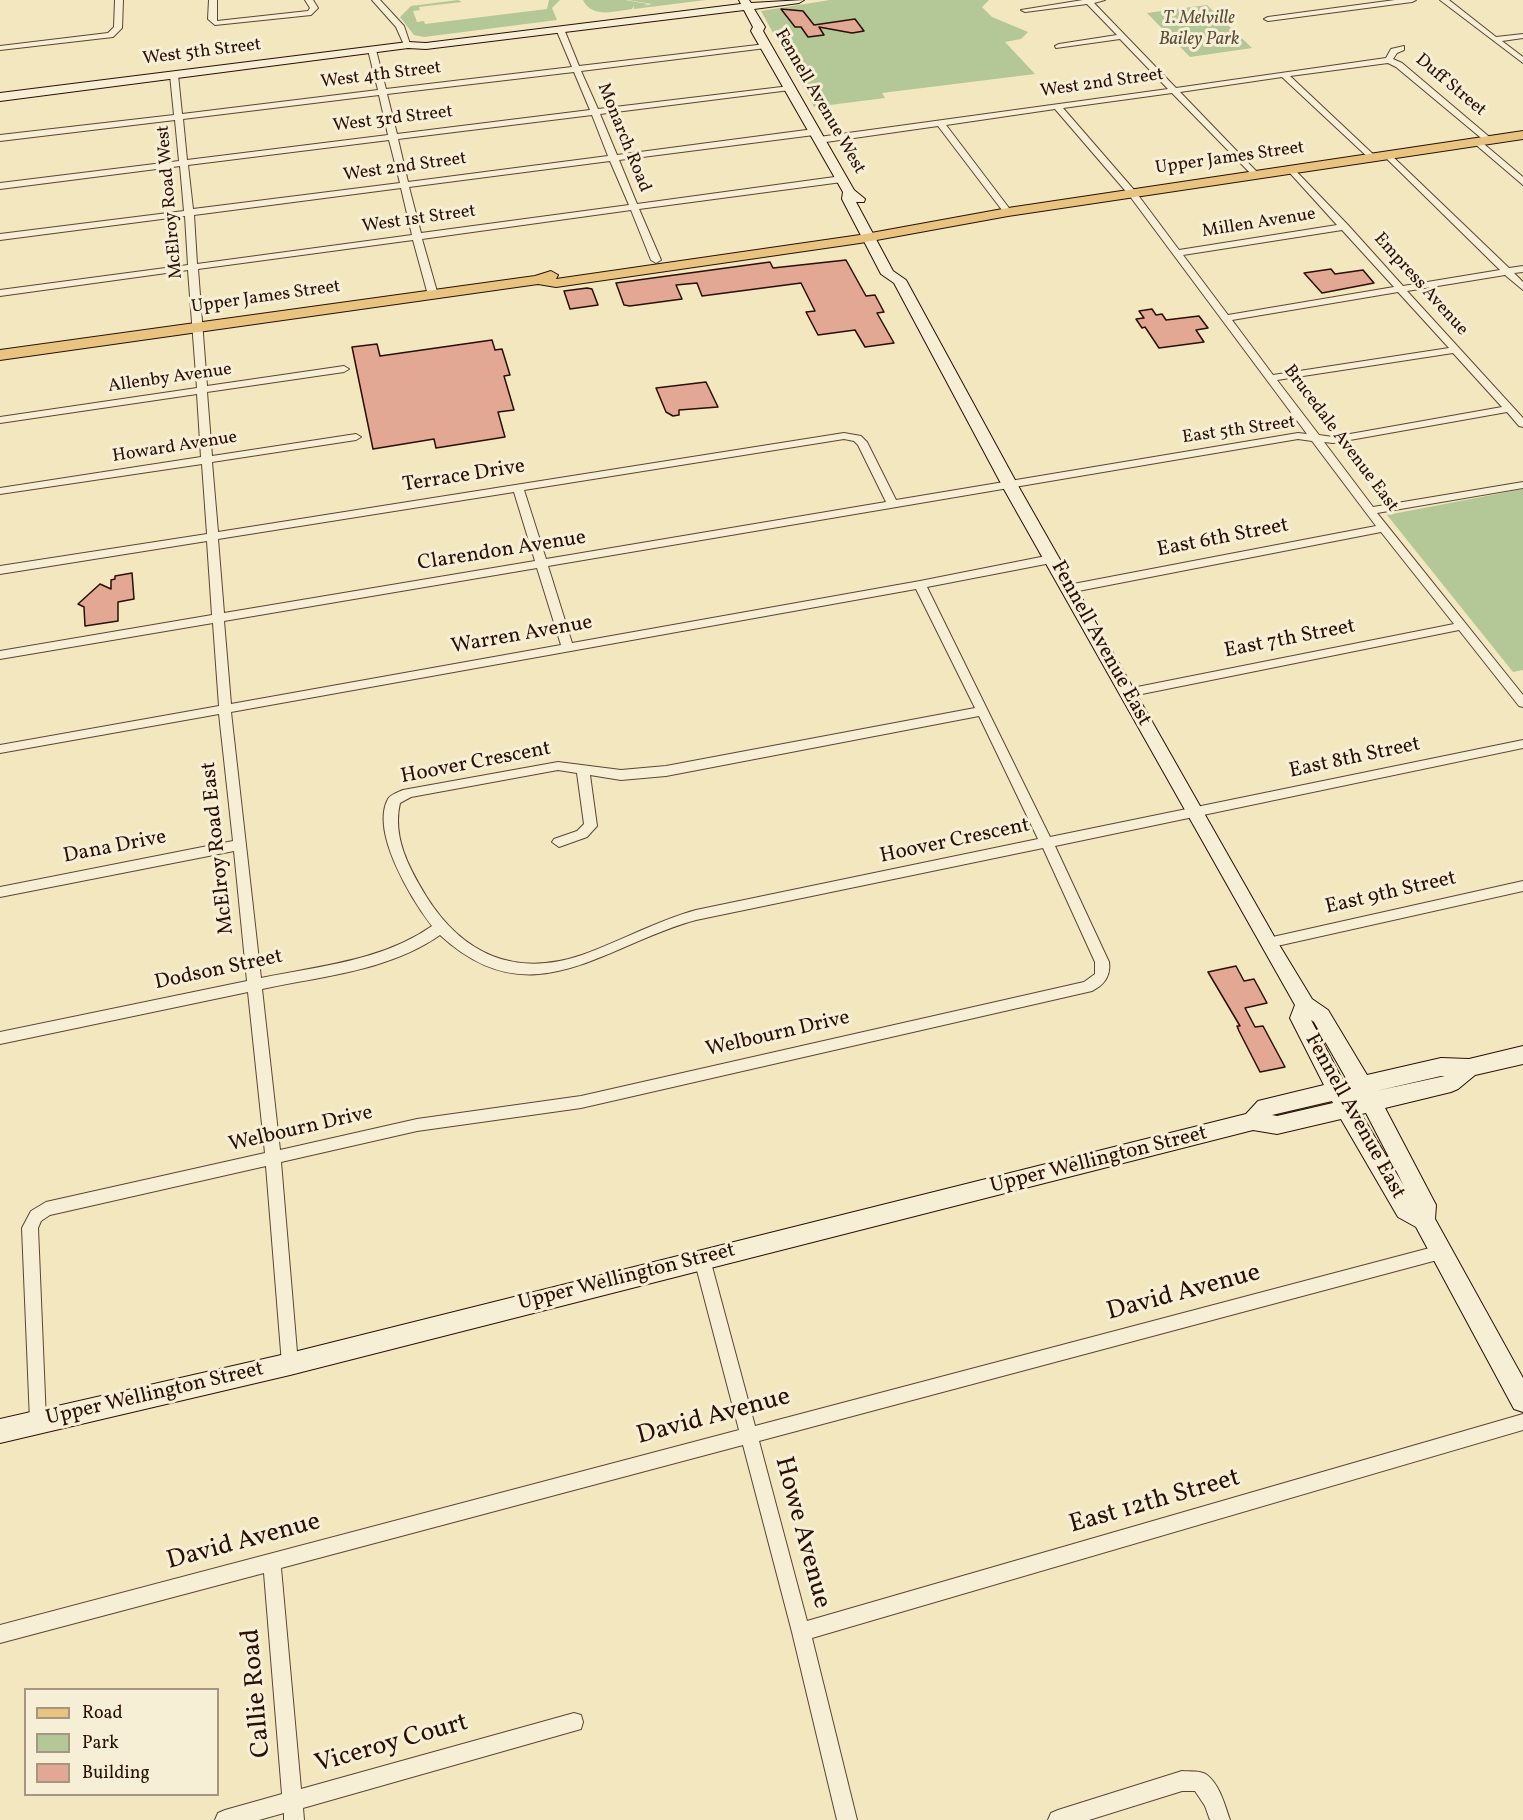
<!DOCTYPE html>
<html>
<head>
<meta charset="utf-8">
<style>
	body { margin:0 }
	#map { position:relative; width:1523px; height:1820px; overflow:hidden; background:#f2e7bf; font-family:Vollkorn,serif }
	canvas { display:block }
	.legend { position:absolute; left:24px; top:1688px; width:195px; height:108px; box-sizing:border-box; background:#f7efd5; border:2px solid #a59582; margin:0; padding:8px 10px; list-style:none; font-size:18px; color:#290f06 }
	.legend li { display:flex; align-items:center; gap:12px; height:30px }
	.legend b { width:30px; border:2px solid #a59582 }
</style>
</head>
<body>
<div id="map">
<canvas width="1523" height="1820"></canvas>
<ul class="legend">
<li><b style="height:8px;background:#e9c480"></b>Road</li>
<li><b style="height:16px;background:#b4c797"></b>Park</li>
<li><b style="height:16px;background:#e3a894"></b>Building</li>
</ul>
</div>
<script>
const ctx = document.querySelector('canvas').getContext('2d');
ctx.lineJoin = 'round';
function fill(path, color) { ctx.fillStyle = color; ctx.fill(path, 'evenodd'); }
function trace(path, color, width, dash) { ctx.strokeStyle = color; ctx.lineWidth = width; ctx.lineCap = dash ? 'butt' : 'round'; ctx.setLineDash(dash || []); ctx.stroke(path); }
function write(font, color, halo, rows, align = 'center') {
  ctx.font = font + ' Vollkorn,serif'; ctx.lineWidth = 6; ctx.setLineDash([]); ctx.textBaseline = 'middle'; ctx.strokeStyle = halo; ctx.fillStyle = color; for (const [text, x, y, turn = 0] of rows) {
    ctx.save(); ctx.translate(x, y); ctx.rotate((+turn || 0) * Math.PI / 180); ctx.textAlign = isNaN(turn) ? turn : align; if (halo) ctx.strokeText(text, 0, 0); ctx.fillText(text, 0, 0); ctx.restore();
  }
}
const green = new Path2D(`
	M458,0L462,2L419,7L420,10L413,11L417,22L424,21L425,24L547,9L549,0H560L552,8L557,20L424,37L414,35L400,17L411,6Z
	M583,0H625L648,4L644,6L652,4L628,0H706L634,9V6L632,9C615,11 592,19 583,0Z
	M830,0H989L982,7L992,17L1028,32L1021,39L1005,42L1035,74L882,93L885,98L814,107L761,11Z
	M1207,5L1252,48L1190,57L1147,13Z
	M1523,489V670L1513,672L1387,515Z`);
const building = new Path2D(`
	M781,9L803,11L814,25L855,19L864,31L852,33L819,27L824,35L808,37L801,27H795Z
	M846,260L866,296L875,295L884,312L877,313L894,343L865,347L855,330L818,335L806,312L815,311L801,283L702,296L697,283L676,285L682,299L630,306L624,305L616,283L770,262L773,268Z
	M1331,269L1335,274L1363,270L1374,283L1322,293L1304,273Z
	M587,288L592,289L598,305L570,309L564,291Z
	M1152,309L1156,315L1162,314L1166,320L1199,316L1208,328L1196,330L1204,342L1159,348L1145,327L1142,328L1136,319L1144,318L1139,311Z
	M492,340L495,350L502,349L510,375L504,376L514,410L498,412L505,437L436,448L434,439L373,449L352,347L377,344L380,356Z
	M706,382L718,407L679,410V415L673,416L666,412L656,388Z
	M132,573L134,599L118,602V621L85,626L84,607L78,604L100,584L111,589V580L115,579V576Z
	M1236,966L1244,981L1254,979L1267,1003L1245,1008L1255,1027L1263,1026L1285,1067L1260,1072L1239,1031L1237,1026H1240L1208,972Z`);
const street = new Path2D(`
	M115,0H123L122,28L113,37L0,50V46L108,33L114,27Z
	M209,0H217V21L308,11L310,8L305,0H313L318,8L311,15L215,25L208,19Z
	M372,0H380L404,26L411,47H405L396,27Z
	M1083,0H1105L1094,3L1176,88L1386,58L1391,49L1404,46V50L1397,53L1393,59L1402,63L1493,140L1486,142L1396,67L1388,63L1290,76L1375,156V160L1372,161L1282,77L1180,92L1258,173L1259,175L1255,178L1172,93L1063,108L1135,191L1179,250L1337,225L1289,172V168L1292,167L1348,225L1403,286L1500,270L1386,158V154L1389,153L1509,268L1523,266V272L1514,273L1523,282V290L1505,275L1407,291L1523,418V427L1519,426L1507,412L1333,443L1324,442L1373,507L1523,482V488L1377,513L1523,695V707L1519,706L1459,630L1127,697L1123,696L1121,693L1123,690L1127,689L1454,624L1381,532L1068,593L1064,592L1062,589L1068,585L1376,526L1312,441L1298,439L548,566L572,643L920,581L1051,555L1055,556V562L1051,563L927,587L1050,837L1523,740V748L1055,846L1109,962C1111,976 1104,985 1092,991L581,1108L417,1131L281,1162L298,1364L296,1369L290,1372L284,1369L282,1364L266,1166L50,1215L41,1221L38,1228L46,1421L44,1427L38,1429L32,1427L30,1421L22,1228L31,1211L46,1202L265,1153L248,992L0,1044V1032L247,981L234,851L0,897V887L233,841L219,714L0,753V745L219,706L213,623L0,659V651L212,615L207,541L0,574V566L207,534L202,464L0,494V488L201,457L197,394L0,423V417L197,388L188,270L0,296V290L188,265L185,216L0,240V234L184,211L180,166L0,189V183L179,161L175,120L0,141V135L174,115L170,75L174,73L178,75L182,114L378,90L368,50L372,48L376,50L386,89L572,67L556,29L560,27L564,29L579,66L766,44L770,46L766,48L581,71L598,109L790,86L794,88L790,90L600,114L617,155L814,129L818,132L814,135L619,160L637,204L842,176L846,179L842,182L639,209L661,260L656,263L651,260L631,210L422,239L438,295L433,298L428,295L413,240L198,269L207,386L344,366L349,369L344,372L207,392L212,456L356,434L361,437L356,440L212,462L218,532L844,433L861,436L867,442L896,500L1298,433L1307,434L1129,195L1055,109L946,125L1012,212L1008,215L1005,214L938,126L819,143L815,140L819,137L1168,89L1120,39L1056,48L1055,46L1059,44L1117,35L1087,4L1025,12L1021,10ZM574,72L590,110L397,134L387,94ZM379,95L388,135L187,160L183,119ZM592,115L608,156L408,182L398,139ZM389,140L400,183L193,209L188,165ZM610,161L629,205L421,233L409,187ZM401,188L412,235L197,264L194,215ZM1342,230L1394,287L1228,315L1183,255ZM1398,292L1449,348L1273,375L1232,320ZM1453,353L1502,407L1333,437L1319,435L1277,380ZM844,439L854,441L858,445L886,502L546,559L524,490ZM514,492L535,561L224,613L218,539ZM537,568L561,645L231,704L224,621ZM916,589L975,708L666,766L621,770L558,762L403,790C399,792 391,794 388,799C370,832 412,900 432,926C382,961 319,966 261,978L231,712ZM979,716L1038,839L696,910C656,921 621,941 582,955C515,978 462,954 426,896C409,868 392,837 400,803L411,797L558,770L577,773L584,824L577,831L554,839L552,842L559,847L587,837L597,826L590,775L621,780L666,776ZM1043,848L1095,962V974L1084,982L581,1096L417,1119L280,1150L262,989C322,976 389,971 440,935C532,1020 603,945 696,920Z
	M1395,0H1416L1412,2L1268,21L1264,19L1268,17Z
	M1440,0H1449L1496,37L1523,34V38L1502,41L1523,57V63Z
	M1478,139L1523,177V185L1475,144V140Z
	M1523,881V891L1268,948L1263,947L1261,943L1263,939L1268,938Z
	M1441,1245L1447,1247L1449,1252L1447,1257L1441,1259L759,1441L807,1621L1523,1414V1430L812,1638L857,1820H837L792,1632L743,1445L281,1568L301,1789L574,1713L581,1715L583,1722L581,1729L574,1731L303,1808L304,1820H284V1813L259,1820H215L218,1813L225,1810L282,1794L264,1573L0,1643V1625L739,1430L694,1259L696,1254L702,1252L708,1254L710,1259L755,1426Z
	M1182,1771C1189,1772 1201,1770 1207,1775C1220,1785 1225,1806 1230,1820H1210L1205,1806L1195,1791H1182L1089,1820H1048L1051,1813L1058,1810Z`);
const secondary = new Path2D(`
	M739,0H749L751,3L804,0L799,3L754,9L765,27L763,31L854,190L865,199L864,202H856L893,271L906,280L1021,491L1275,938L1312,999L1328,1010L1367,1075L1441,1058L1469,1059L1523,1046V1064L1475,1075L1458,1089L1451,1092L1385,1108L1436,1205L1435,1219L1523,1378V1412L1514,1409L1416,1227L1398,1217L1341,1119L1277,1134L1253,1130L290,1375L0,1443V1419L290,1353L1246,1114L1258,1101L1324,1085L1290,1018L1295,1005L1005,491L894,283L881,274L842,199L843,192L751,31L753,27L744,10L426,49L408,48L0,101V93L408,42L426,43L741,4ZM1311,1020L1314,1022L1347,1080L1343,1081ZM1441,1076H1445L1376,1091ZM1332,1101L1333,1103L1277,1116L1272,1115ZM1366,1113L1404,1186L1361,1114Z`);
const primary = new Path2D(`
	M1523,131V139L1008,216L860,243L556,287L538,284L0,360V350L535,276L551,271L558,275L556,279L860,235L1008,208Z`);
const farParknames = [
	["T. Melville",1199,20],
	["Bailey Park",1199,41]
];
const farStreetnames = [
	["West 5th Street",202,53,-7],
	["West 4th Street",381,76,-7],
	["West 2nd Street",1102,84,-8],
	["Duff Street",1450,86,40],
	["Fennell Avenue West",819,102,60],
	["West 3rd Street",393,120,-7],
	["Monarch Road",623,138,68],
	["Upper James Street",1230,159,-8],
	["West 2nd Street",405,168,-8],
	["McElroy Road West",171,202,-95],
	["West 1st Street",419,220,-8],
	["Millen Avenue",1259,224,-9],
	["Empress Avenue",1420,285,48],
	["Upper James Street",266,298,-8],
	["Allenby Avenue",170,379,-8],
	["East 5th Street",1239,431,-8],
	["Brucedale Avenue East",1340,439,53],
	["Howard Avenue",175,448,-9]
];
const streetNames = [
	["Terrace Drive",464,477,-9],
	["East 6th Street",1223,539,-11],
	["Clarendon Avenue",502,552,-9],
	["Warren Avenue",522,636,-10],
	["East 7th Street",1290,640,-11],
	["Fennell Avenue East",1100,644,61],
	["East 8th Street",1355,759,-12],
	["Hoover Crescent",476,764,-11],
	["Hoover Crescent",955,842,-12],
	["Dana Drive",115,848,-11],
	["McElroy Road East",219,848,-96],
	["East 9th Street",1391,894,-13],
	["Dodson Street",219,971,-12],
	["Welbourn Drive",778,1035,-13],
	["Fennell Avenue East",1354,1117,61],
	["Welbourn Drive",301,1130,-13],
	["Upper Wellington Street",1099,1161,-14],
	["Upper Wellington Street",627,1278,-14],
	["Upper Wellington Street",155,1395,-13]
];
const nearStreetnames = [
	["David Avenue",1184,1294,-15],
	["David Avenue",714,1418,-15],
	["East 12th Street",1155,1503,-16],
	["Howe Avenue",801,1533,75],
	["David Avenue",244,1543,-15],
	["Callie Road",258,1693,-95],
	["Viceroy Court",392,1745,-16]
];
fill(green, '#b4c797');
fill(building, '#e3a894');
trace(building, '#290f06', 1.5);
trace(street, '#5b4534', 2);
trace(secondary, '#290f06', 2);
trace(primary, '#290f06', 2);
fill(street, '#f7efd5');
fill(secondary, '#f7efd5');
fill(primary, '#e9c480');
write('italic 18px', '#5a4f39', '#f7efd5', farParknames);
write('18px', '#290f06', '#f7efd5', farStreetnames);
write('21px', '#290f06', '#f7efd5', streetNames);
write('26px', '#290f06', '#f7efd5', nearStreetnames);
</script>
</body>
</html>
